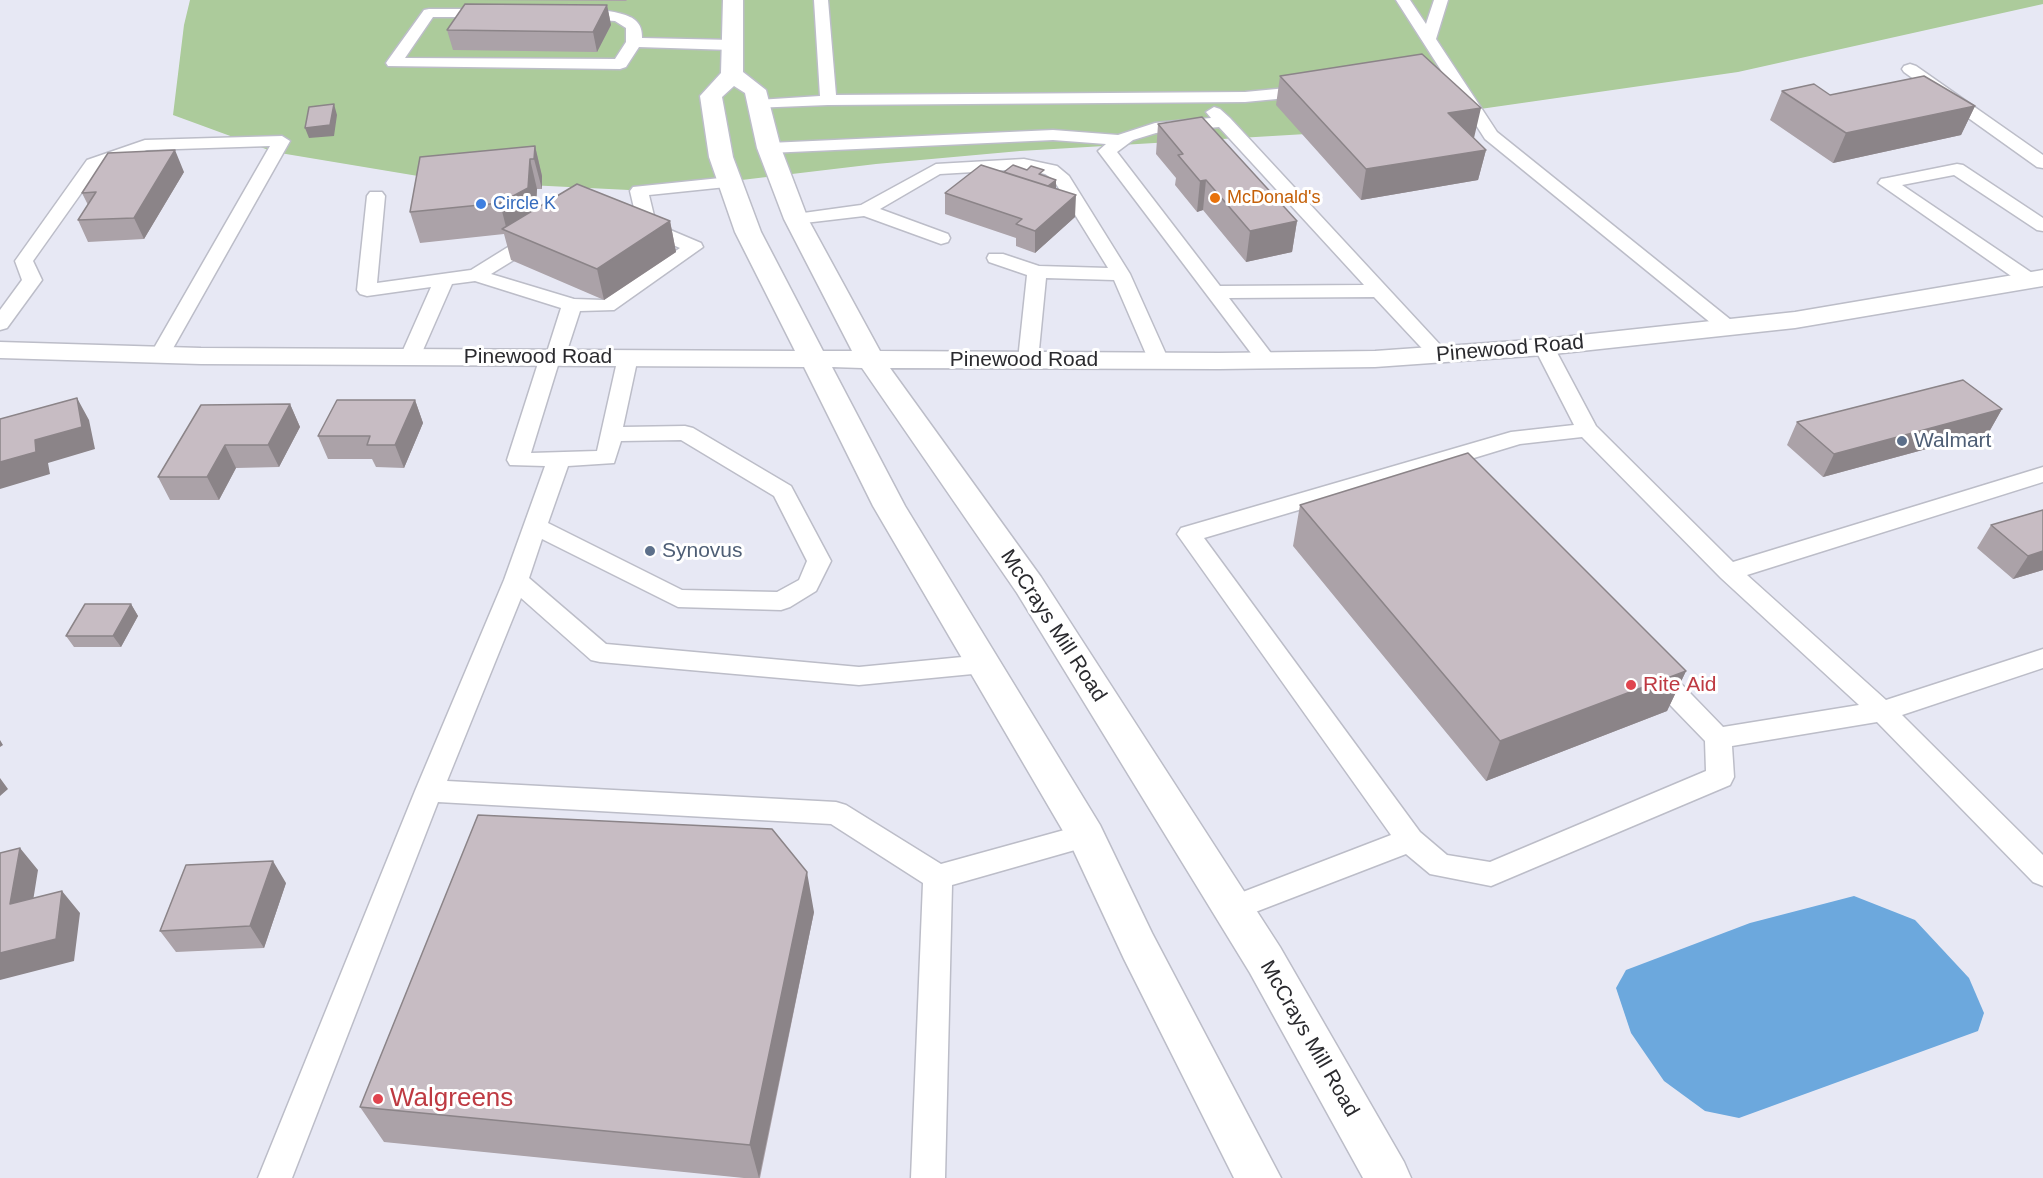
<!DOCTYPE html>
<html>
<head>
<meta charset="utf-8">
<style>
	body { margin:0 }
	canvas { display:block; background:#e7e8f4 }
</style>
</head>
<body>
<canvas width="2043" height="1178"></canvas>
<script>
const ctx = document.querySelector('canvas').getContext('2d');
ctx.lineJoin = 'round';
function fill(path, color) { ctx.fillStyle = color; ctx.fill(path, 'evenodd'); }
function trace(path, color, width, dash) { ctx.strokeStyle = color; ctx.lineWidth = width; ctx.lineCap = dash ? 'butt' : 'round'; ctx.setLineDash(dash || []); ctx.stroke(path); }
function write(font, color, halo, rows, align = 'center') {
  ctx.font = font + ' Helvetica,sans-serif'; ctx.lineWidth = 6; ctx.setLineDash([]); ctx.textBaseline = 'middle'; ctx.strokeStyle = halo; ctx.fillStyle = color; for (const [text, x, y, turn = 0] of rows) {
    ctx.save(); ctx.translate(x, y); ctx.rotate((+turn || 0) * Math.PI / 180); ctx.textAlign = isNaN(turn) ? turn : align; if (halo) ctx.strokeText(text, 0, 0); ctx.fillText(text, 0, 0); ctx.restore();
  }
}
const green = new Path2D(`
	M190,0H2043V4L1738,72L1306,134L1020,151L876,164L649,191L448,181L274,152L173,115L184,25Z`);
const water = new Path2D(`
	M1854,896L1915,920L1969,978L1984,1013L1978,1031L1739,1118L1705,1111L1664,1081L1631,1033L1616,988L1626,970L1750,923Z`);
const lane = new Path2D(`
	M814,0H828L836,95L1245,92L1308,86L1316,91L1308,96L1245,102L828,105L752,108L750,105L758,100L820,96Z
	M1396,0H1410L1426,24L1434,0H1448L1436,39L1497,132L1736,324L1739,328L1736,332H1722L1485,139Z
	M429,9H492L499,13L492,17H433L405,58L615,59L626,42V28L615,21L573,18L571,15C580,5 625,11 635,20C641,25 642,31 642,38L732,40L740,45L732,50L639,47L626,67L620,69L388,66L386,63L388,60L424,10Z
	M1910,64L1916,66L2043,155V168L2037,167L1904,72L1902,69L1904,66Z
	M1214,107L1220,109L1230,118L1445,350L1448,354L1445,358H1431L1374,297L1229,298L1277,361L1274,365H1260L1101,155L1098,151L1106,144L1053,140L769,153L763,152L761,148L763,144L769,143L1053,130L1118,135L1155,123L1211,118L1206,112ZM1219,127L1364,285L1220,286L1117,152L1133,140L1156,133Z
	M282,136L290,141L167,359H153L150,355L270,146L147,150L99,168L33,261L42,280L7,328L0,330V310L22,280L15,261L87,160L145,140Z
	M1024,159L1057,166L1069,176L1130,274L1169,361L1166,365H1152L1149,361L1114,280L1046,278L1038,360L1035,364H1021L1018,360L1027,275L989,262L987,258L989,254H1003L1039,266L1108,268L1053,179L1045,174L1024,169L940,174L880,209L948,234L950,238L948,242L941,244L864,216L796,224L790,223L787,219L790,215L796,214L861,205L936,164Z
	M1957,164L1963,165L2043,218V231L2037,230L1954,175L1902,185L2038,277L2041,281L2038,285H2024L1878,183L1881,179L1887,178Z
	M730,177L736,178L739,182L736,186L649,195L656,224L701,243L703,247L614,310L580,311L565,357L559,362L531,453L597,451L618,357L621,353H635L638,357L623,427L685,426L693,428L791,486L831,561L816,591L790,607L781,610L678,607L542,539L529,578L606,644L859,667L983,655L992,657L996,664L992,671L983,673L859,685L600,662L591,660L521,598L447,781L836,802L846,805L941,864L1086,824L1096,828L1100,836L1096,844L952,885L945,1178H911L923,883L831,824L438,802L292,1178H258L415,791L504,580L545,466L510,465L507,460L540,357L547,352L561,308L475,281L452,284L420,357L417,361H403L400,357L431,287L367,296L360,294L357,290L367,196L370,192H382L385,196L377,283L471,270L529,234H543L545,238L543,242L491,274L574,299L603,300L680,248L637,229L634,225L637,221L630,191L633,187ZM681,440L774,496L807,561L799,580L777,592L682,590L548,523L568,466L614,463L621,441Z
	M1544,341L1551,343L1554,347L1596,426L1733,562L2043,467V482L1747,575L1886,700L2043,649V668L1902,715L2043,855V886L2033,882L1877,722L1732,746L1734,777L1730,785L1491,886L1430,874L1406,854L1232,921L1222,918L1217,909L1222,900L1391,835L1177,534L1181,528L1511,432L1574,425L1534,347L1537,343ZM1582,437L1721,578L1859,705L1723,727L1662,664L1653,662L1644,664L1640,671L1644,678L1705,741L1706,771L1490,862L1447,855L1420,832L1204,538L1444,467C1455,478 1462,491 1479,486L1482,481L1464,461L1520,444Z`);
const secondary = new Path2D(`
	M723,0H743V72L766,90L781,148L808,219L880,351L1219,353L1375,351L1544,339L1795,312L2043,270V286L1795,328L1544,355L1375,367L1219,369L890,368L1041,577L1280,947L1404,1162L1411,1178H1363L1250,973L1017,593L862,368L832,367L905,506L1100,825L1152,933L1281,1178H1234L1124,959L1070,843L873,506L804,367L201,364L0,358V342L201,348L795,351L735,232L709,157L700,96L721,73ZM734,86L745,93L757,148L784,219L852,351H823L761,232L733,157L722,97Z`);
const wall = new Path2D(`
	M473,0H627L626,1Z
	M607,5L611,25L597,52L453,50L447,30Z
	M1280,76L1474,138L1486,150L1478,180L1361,200L1276,105Z
	M1782,91L1830,95L1975,106L1961,135L1833,163L1770,120Z
	M1158,124L1297,221L1292,252L1246,262L1203,210L1197,212L1175,185L1176,178L1156,154Z
	M535,146L542,176V189H537L536,209L670,221L676,252L604,300L511,260L504,234L420,243L410,212Z
	M184,172L144,239L88,242L78,220L88,205L82,193Z
	M1004,172L1044,176L1056,180V189L1075,217L1035,253L1016,246V238L945,214V193Z
	M415,400L423,423L404,468L376,467L372,459H328L318,436Z
	M290,404L300,427L279,467L236,468L219,500H170L158,477Z
	M2002,409L1989,432L1823,477L1787,445L1797,422Z
	M1300,505L1686,671L1667,711L1486,781L1293,546Z
	M2043,510V570L2013,579L1977,548L1991,525Z
	M131,604L138,616L121,647H74L66,636Z
	M286,883L264,948L176,952L160,931Z
	M814,912L760,1178H744L384,1142L360,1107Z`);
const shadedWall = new Path2D(`
	M607,5L611,25L597,52L593,32Z
	M334,104L337,115L334,136L309,138L305,128Z
	M1975,106L1961,135L1833,163L1846,133Z
	M1481,108L1474,138L1441,143L1448,113Z
	M535,146L542,176V189L534,159Z
	M175,150L184,172L144,239L134,218Z
	M1486,150L1478,180L1361,200L1366,169Z
	M530,159L537,189L535,218L507,231L500,203Z
	M1056,180V190L1039,194Z
	M1206,180L1203,210L1197,212L1200,181Z
	M1076,195L1075,217L1035,253V231Z
	M670,221L676,252L604,300L597,269Z
	M1297,221L1292,252L1246,262L1250,231Z
	M77,398L89,420L95,449L48,463L50,474L0,489V462L35,440Z
	M415,400L423,423L404,468L395,445Z
	M290,404L300,427L279,467L268,445Z
	M2002,409L1989,432L1823,477L1834,454Z
	M225,445L236,468L219,500L207,477Z
	M2043,551V570L2013,579L2028,556Z
	M131,604L138,616L121,647L113,636Z
	M1686,671L1667,711L1486,781L1500,741Z
	M0,740L3,745L0,747Z
	M0,778L8,789L0,796Z
	M20,848L38,870L29,926L10,904Z
	M273,861L286,883L264,948L250,926Z
	M807,872L814,912L759,1178L750,1145Z
	M62,891L80,913L74,961L0,980V953Z`);
const building = new Path2D(`
	M465,4L607,5L593,32L447,30Z
	M1422,54L1481,108L1448,113L1486,150L1366,169L1280,76Z
	M1924,76L1975,106L1846,133L1782,91L1814,84L1830,95Z
	M334,104L330,125L305,128L309,107Z
	M1202,117L1297,221L1250,231L1206,180L1200,181L1178,155L1183,154L1158,124Z
	M535,146L534,159H530L528,188L500,203L410,212L420,157Z
	M175,150L134,218L78,220L96,192L82,193L108,153Z
	M981,165L1076,195L1035,231L1016,224L1022,219L945,193Z
	M1013,165L1027,170L1031,166L1044,170L1039,174L1056,180L1048,186L1004,172Z
	M577,184L670,221L597,269L502,229Z
	M1963,380L2002,409L1834,454L1797,422Z
	M77,398L82,427L35,440L36,452L0,462V419Z
	M337,400H415L395,445H367L370,436H318Z
	M290,404L268,445H225L207,477H158L201,405Z
	M1468,453L1686,671L1500,741L1300,505Z
	M2043,510V551L2028,556L1991,525Z
	M85,604H131L113,636H66Z
	M478,815L772,829L807,872L750,1145L360,1107Z
	M20,848L10,904L62,891L56,939L0,953V853Z
	M273,861L250,926L160,931L186,865Z`);
const markers = [
	[1215,198,6,"#e8710a"],
	[481,204,6,"#3f7fe0"],
	[1902,441,6,"#5c6f8a"],
	[650,551,6,"#5c6f8a"],
	[1631,685,6,"#e0444e"],
	[378,1099,6,"#e0444e"]
];
const farFoodnames = [
	["McDonald's",1227,198]
];
const farShopnames = [
	["Circle K",493,204]
];
const streetNames = [
	["Pinewood Road",1510,349,-5],
	["Pinewood Road",538,357],
	["Pinewood Road",1024,360],
	["McCrays Mill Road",1053,626,57],
	["McCrays Mill Road",1309,1039,60]
];
const serviceNames = [
	["Walmart",1914,441],
	["Synovus",662,551]
];
const healthNames = [
	["Rite Aid",1643,685]
];
const nearHealthnames = [
	["Walgreens",390,1099]
];
fill(green, '#accb9b');
fill(water, '#6ca8dd');
trace(lane, '#bcbdc8', 3);
trace(secondary, '#bcbdc8', 3);
fill(lane, '#fff');
fill(secondary, '#fff');
fill(wall, '#aba2a8');
fill(shadedWall, '#8b8488');
fill(building, '#c7bcc3');
trace(building, '#8b8488', 1.5);
for (const [x, y, r, color] of markers) { const dot = new Path2D(); dot.arc(x, y, r, 0, 2 * Math.PI); ctx.fillStyle = color; ctx.fill(dot); trace(dot, '#fff', 2); }
write('18px', '#c56008', '#fff', farFoodnames, 'left');
write('18px', '#366cbe', '#fff', farShopnames, 'left');
write('21px', '#2a2a2e', '#fff', streetNames);
write('21px', '#4e5e75', '#fff', serviceNames, 'left');
write('21px', '#be3a42', '#fff', healthNames, 'left');
write('26px', '#be3a42', '#fff', nearHealthnames, 'left');
</script>
</body>
</html>
